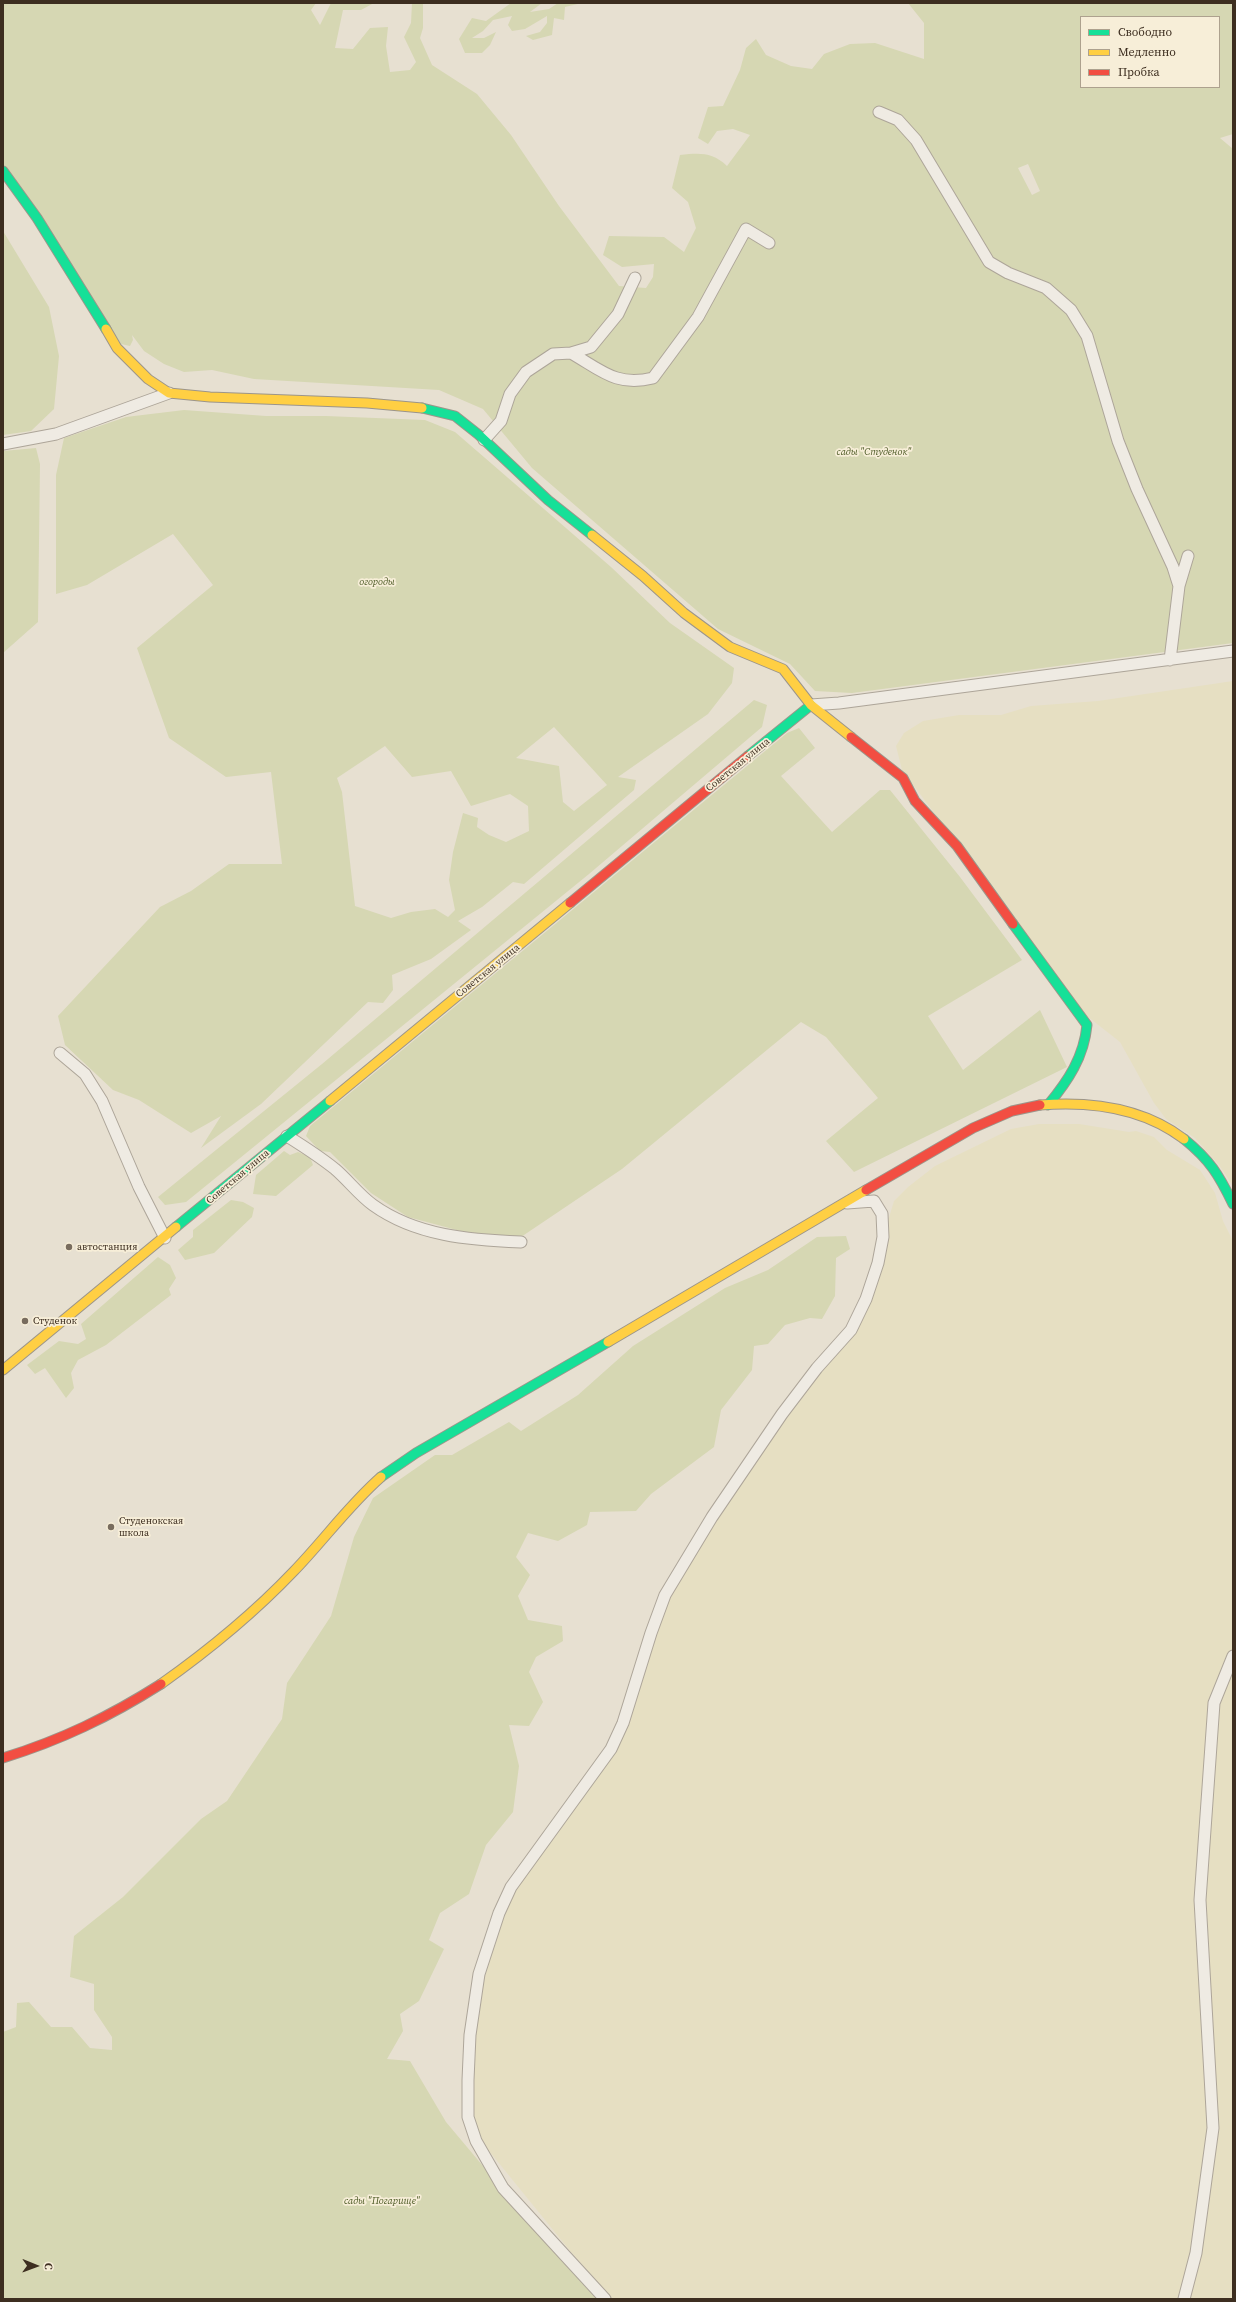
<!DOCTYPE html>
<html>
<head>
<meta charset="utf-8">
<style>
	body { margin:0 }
	#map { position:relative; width:1236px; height:2302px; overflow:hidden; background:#e7e0d1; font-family:"Source Serif 4",serif }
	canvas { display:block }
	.frame { position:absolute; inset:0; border:4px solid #3d2e20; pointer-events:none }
	.legend { position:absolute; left:1080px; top:16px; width:140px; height:72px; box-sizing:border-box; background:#f7eed8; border:1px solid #ada18e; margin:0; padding:5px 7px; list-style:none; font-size:12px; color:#3d2e20 }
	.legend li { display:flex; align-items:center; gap:8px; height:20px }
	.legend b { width:20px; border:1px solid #ada18e }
	.north { position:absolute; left:16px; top:2246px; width:40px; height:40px; -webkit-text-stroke:3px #f7eed8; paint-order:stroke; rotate:91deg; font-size:11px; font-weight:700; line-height:16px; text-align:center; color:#3d2e20 }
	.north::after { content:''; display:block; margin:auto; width:14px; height:18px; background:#3d2e20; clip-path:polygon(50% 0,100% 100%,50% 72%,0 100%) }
</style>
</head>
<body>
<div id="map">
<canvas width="1236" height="2302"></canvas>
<div class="frame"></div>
<ul class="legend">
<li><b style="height:5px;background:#16e098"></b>Свободно</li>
<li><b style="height:5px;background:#ffcf43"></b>Медленно</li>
<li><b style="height:5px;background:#f24e42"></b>Пробка</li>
</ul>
<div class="north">С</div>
</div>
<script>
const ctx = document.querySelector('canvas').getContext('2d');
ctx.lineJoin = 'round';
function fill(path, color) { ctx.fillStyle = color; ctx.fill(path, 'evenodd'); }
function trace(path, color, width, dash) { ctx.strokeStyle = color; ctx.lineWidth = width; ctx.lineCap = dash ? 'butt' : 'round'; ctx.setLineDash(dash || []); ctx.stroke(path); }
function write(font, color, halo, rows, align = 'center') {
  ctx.font = font + ' "Source Serif 4",serif'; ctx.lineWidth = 3.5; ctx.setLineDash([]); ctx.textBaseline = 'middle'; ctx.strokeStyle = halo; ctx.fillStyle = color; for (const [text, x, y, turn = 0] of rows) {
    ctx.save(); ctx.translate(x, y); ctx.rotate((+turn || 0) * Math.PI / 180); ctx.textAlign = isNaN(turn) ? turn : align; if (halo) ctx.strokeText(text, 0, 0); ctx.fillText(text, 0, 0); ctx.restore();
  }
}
const farmland = new Path2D(`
	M1233,681V1186L1219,1165L1195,1138L1166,1119L1154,1103L1120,1042L1087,1016L902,770L896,746L904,733L923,721L959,715H1001L1031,706L1098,701Z
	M1039,1124H1079L1129,1132L1136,1131L1154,1137L1167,1150L1200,1170L1215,1193L1223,1221L1233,1241V1648L1224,1664L1210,1701L1197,1899L1209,2126L1193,2251L1180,2299H613L571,2252L481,2141L472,2114L475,2036L484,1975L504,1914L516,1888L612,1755L669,1599L697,1549L788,1415L819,1373L854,1334L894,1201L908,1187L935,1166L1011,1129Z
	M1233,1664V2299H1189L1199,2265L1216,2124L1205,1903L1217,1706Z`);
const green = new Path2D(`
	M3,3H316L311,10L320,25L331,3H374L361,10H343L335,48L353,49L370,28L388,27L386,46L390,72L410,70L416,62L404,37L411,23L412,3H423V28L420,38L432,65L477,94L511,135L559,206L619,286L646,288L653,277L654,264L622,267L603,255L609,236L664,237L684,252L696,228L688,202L672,188L680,155C700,153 712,152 727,166L750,135L733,129L717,131L708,144L698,138L708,107L723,106L740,70L746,48L756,39L766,55L791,66L812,69L824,54L850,44L875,43L924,59V23L908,3H1233V134L1220,138L1233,149V643L852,693L815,691L790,664L718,629L532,468L483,409L439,390L254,379L212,370L184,372L164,364L144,351L132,335L133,340L130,346L121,344L3,164ZM1081,17H1219V87H1081ZM1028,164L1040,191L1032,195L1018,168Z
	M511,3H542L530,12L549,9L558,3H582L565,7L564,20L554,18L552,35L533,40L526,36L540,32L547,23V16L525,29L512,31L508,25L512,16L493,20L483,31L472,38H484L496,32L490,45L482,53H465L459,39L472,18L486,21Z
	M3,231L49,307L59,356L54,409L31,431L3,435Z
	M184,410L266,416H326L425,420L455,432L611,567L670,623L734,668L732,683L708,714L618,777L636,780L634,790L524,884L513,882L482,907L458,921L471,930L431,959L392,975L393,990L383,1003L368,1002L261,1104L201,1148L221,1116L191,1133L139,1100L113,1090L65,1045L58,1016L160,907L191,891L229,864H282L271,772L226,777L169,738L137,648L213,585L173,534L87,585L56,594V475L64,438L126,417ZM554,727L607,785L574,811L563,802L559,766L516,758ZM385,746L412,777L451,771L471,806L510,794L528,806L529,831L506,842L489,835L477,827L478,818L463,813L453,852L449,880L455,910L448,917L435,909L411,912L391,918L355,906L342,792L337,778Z
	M36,448L40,464L38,622L3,653V451Z
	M754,700L767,705L762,727L589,874L186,1202L165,1205L158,1197L322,1064Z
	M799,728L815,748L781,776L832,832L880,790H890L960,877L1022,960L928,1016L963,1070L1040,1010L1067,1067L854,1172L826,1141L878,1098L826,1037L801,1022L622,1169L521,1237L464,1232L408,1217L371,1193L330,1152L320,1151L306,1136L310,1126L787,733Z
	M284,1151L290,1155L298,1152L310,1157L313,1165L276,1196L253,1194L256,1175Z
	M231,1200L243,1202L254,1208L252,1217L214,1253L185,1260L178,1250L193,1237V1230Z
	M846,1236L850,1249L836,1258L835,1296L822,1319L810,1318L785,1325L768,1344L754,1346L752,1370L721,1410L714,1447L651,1494L636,1511L590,1512L587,1525L558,1541L528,1533L516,1557L530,1575L518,1596L528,1620L562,1626L563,1641L536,1657L529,1672L543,1702L529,1726L509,1725L519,1766L513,1812L486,1845L469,1894L440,1913L429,1940L444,1949L419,2001L400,2014L403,2031L387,2059L410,2061L446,2122L572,2272L598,2299H3V2032L16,2027L17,2003L29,2002L51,2027H72L90,2048L112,2050V2037L94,2010V1984L70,1977L74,1936L123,1897L201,1819L227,1801L282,1719L287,1683L331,1616L354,1537L373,1498L435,1455H452L509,1422L521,1431L578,1395L633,1346L725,1288L768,1270L817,1237Z
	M158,1257L170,1265L176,1278L169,1289L171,1295L106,1345L78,1360L71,1373L74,1388L66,1398L45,1368L35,1374L27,1365L59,1341L78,1344L86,1339L81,1324Z`);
const street = new Path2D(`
	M879,112L898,120L916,140L989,262L1008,273L1046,288L1071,310L1087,336L1118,441L1137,489L1173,567L1179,586L1170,660
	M571,353C601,370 616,387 653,378L698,317L746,229L769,243
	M484,440L501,421L510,394L526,372L553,354L571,353L591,347L618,314L635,278
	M3,444L56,434L169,393
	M1179,586L1188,556
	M811,705L839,703L1233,651
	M60,1053L85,1074L102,1101L139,1187L165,1238
	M287,1136C303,1146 320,1157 335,1169C348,1180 359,1195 373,1205C416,1236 470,1240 521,1242
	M605,2299L503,2188L476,2141L468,2117V2080L470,2035L479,1974L499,1913L511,1887L611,1749L623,1723L651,1633L665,1595L712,1517L782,1414L817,1368L851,1330L866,1299L878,1263L883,1237L882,1214L874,1201L847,1203
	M1184,2299L1196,2253L1213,2128L1200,1900L1214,1703L1233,1656`);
const fast = new Path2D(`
	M3,171L37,218L106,329
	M422,408L455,416L479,435L548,500L592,535
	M748,756L811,705
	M1013,924L1087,1025C1084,1057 1068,1081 1048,1105
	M1184,1139C1210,1160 1219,1175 1233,1204
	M176,1227L330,1101
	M381,1477L416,1453L608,1342`);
const slow = new Path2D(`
	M106,329L117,348L148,379L169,393L210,397L367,403L422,408
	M592,535L643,576L684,613L730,647L783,669L811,705L851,737
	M330,1101L570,903
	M1040,1105C1090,1101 1142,1107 1184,1139
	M608,1342L866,1190
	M3,1370L176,1227
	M161,1684C209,1650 254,1613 294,1571C324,1540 349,1505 381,1477`);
const jam = new Path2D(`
	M851,737L903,778L915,801L957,846L1013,924
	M570,903L748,756
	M866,1190L973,1128L1012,1111L1040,1105
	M3,1758C61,1740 109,1717 161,1684`);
const markers = [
	[69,1247,4,"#786c5e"],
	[25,1321,4,"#786c5e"],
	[111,1527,4,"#786c5e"]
];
const parkNames = [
	["сады \"Студенок\"",874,452],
	["огороды",377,582],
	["сады \"Погарище\"",382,2201]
];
const streetNames = [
	["Советская улица",738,765,-39],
	["Советская улица",488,971,-39],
	["Советская улица",238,1177,-40]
];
const poiNames = [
	["автостанция",77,1247],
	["Студенок",33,1321],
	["Студенокская",119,1521],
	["школа",119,1533]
];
fill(farmland, '#e6dfc2');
fill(green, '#d6d7b3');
trace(street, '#ada599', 13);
trace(fast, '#9c958a', 11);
trace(slow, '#9c958a', 11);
trace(jam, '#9c958a', 11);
trace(street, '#efebe3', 11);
trace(fast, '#16e098', 9);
trace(slow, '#ffcf43', 9);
trace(jam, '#f24e42', 9);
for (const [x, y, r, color] of markers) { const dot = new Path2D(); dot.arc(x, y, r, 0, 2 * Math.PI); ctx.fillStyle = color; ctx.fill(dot); trace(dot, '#f7eed8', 1.5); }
write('italic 10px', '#4d5a26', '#f7eed8', parkNames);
write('10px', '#3d2e20', '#f7eed8', streetNames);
write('10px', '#3d2e20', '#f7eed8', poiNames, 'left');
</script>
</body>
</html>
